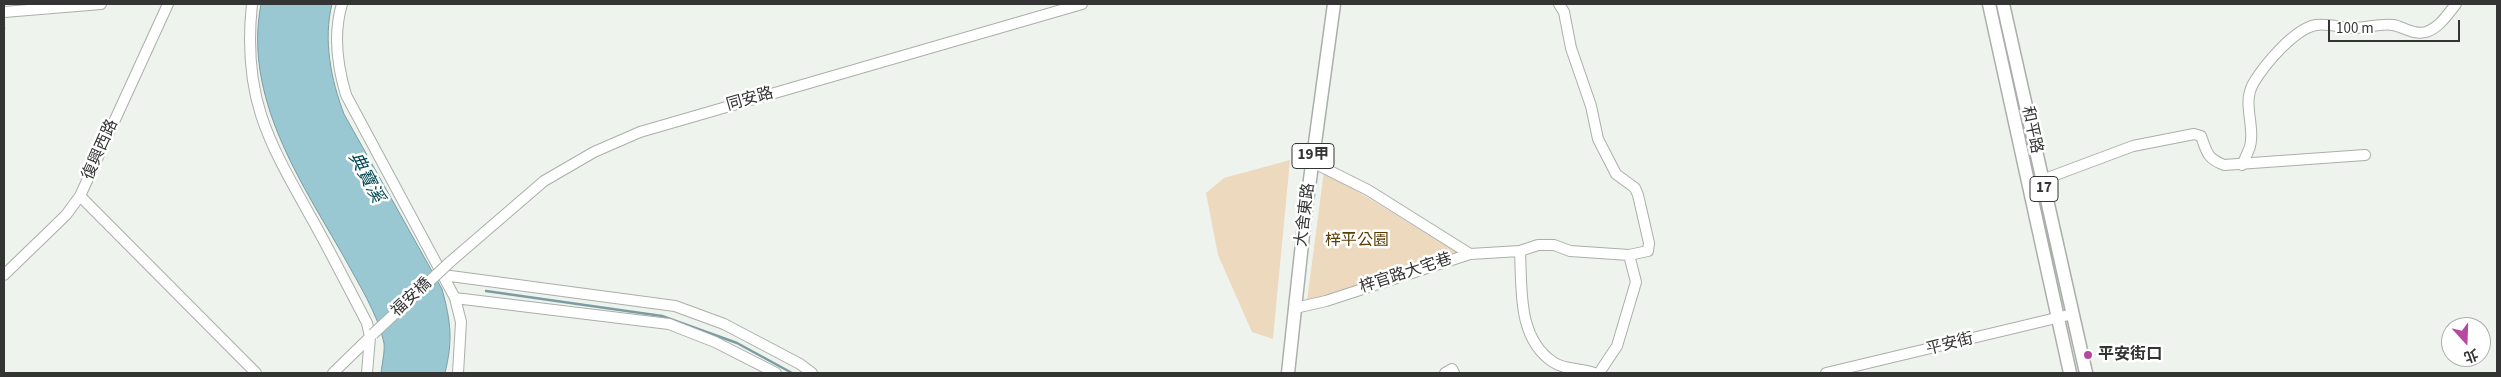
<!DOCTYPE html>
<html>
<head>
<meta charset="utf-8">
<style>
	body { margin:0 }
	#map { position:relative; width:2501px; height:377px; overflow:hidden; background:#eef3ee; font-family:"Source Sans 3","Noto Sans TC",sans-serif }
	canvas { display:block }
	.frame { position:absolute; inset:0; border:5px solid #333433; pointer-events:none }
	.north { position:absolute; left:2441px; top:317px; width:50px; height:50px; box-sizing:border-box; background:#fff; border:1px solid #adaead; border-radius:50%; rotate:160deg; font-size:14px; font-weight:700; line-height:20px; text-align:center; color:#333433 }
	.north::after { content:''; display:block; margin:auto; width:18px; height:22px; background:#b847a1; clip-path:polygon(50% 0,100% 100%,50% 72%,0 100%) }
	.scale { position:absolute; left:2328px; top:20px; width:132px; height:22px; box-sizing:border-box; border:2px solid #333433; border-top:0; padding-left:6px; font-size:15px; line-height:18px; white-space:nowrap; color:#333433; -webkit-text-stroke:4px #fff; paint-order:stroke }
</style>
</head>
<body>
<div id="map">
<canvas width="2501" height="377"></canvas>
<div class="frame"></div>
<div class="north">北</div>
<div class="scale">100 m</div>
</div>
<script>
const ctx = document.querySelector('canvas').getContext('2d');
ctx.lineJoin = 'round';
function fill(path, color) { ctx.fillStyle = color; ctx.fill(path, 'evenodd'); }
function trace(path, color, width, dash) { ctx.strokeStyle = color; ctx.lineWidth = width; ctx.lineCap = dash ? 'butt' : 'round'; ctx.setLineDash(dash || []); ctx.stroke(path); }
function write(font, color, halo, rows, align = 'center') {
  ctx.font = font + ' "Source Sans 3","Noto Sans TC",sans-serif'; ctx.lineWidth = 5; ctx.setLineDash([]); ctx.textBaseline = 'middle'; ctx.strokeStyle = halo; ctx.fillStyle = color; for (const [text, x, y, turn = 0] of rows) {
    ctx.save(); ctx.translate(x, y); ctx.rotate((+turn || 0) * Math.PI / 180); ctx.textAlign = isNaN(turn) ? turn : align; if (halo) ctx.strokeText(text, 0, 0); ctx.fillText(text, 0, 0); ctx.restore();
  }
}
const green = new Path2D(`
	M1290,160L1273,338V339L1252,332L1218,255L1206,193L1224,178Z
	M1324,171L1460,254L1307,301Z`);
const water = new Path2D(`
	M261,4H332C323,40 331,80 344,114L442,289C451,322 453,340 445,373H381C382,364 385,352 384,343C378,314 358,283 344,257C300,180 243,97 261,4Z`);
const stream = new Path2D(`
	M4,28V29
	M486,291L662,316L737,343L792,373`);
const minor = new Path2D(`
	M252,4C242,97 268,141 312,219C331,253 349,289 367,323L370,337L367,373
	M342,4C333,34 337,65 346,95L455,298L461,322L458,373
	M4,12L101,4
	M1312,162L1368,190L1470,254
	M2242,165C2245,157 2251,149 2251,140C2253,121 2243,102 2253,84C2264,65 2294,29 2316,25C2328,23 2343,28 2354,28C2367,28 2380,23 2393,25C2404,27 2413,35 2426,32C2439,28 2448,14 2456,4
	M2042,180L2133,146L2194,134L2201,136C2207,153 2207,158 2224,165L2365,155
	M80,196L256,373
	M1520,251C1522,288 1517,338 1553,362C1564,370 1582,368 1594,373
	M450,262L544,181L594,152L640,132L1082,4
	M4,275L66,215L80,196L168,4
	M443,275L675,306L724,324L800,364L812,373
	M455,298L669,324L715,342L776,373
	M1295,308L1326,301L1470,254L1520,251L1538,245H1554L1570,251L1629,255L1648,251L1649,243L1638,195L1635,188L1616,174L1598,139L1591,106L1571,48L1564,12L1559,4
	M333,373L370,337
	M1445,373L1452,369L1454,373
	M1599,373L1617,346L1636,282L1629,255
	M1826,373L2073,314`);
const major = new Path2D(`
	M1989,4L2070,373
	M2003,4L2086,373
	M1288,373L1305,216L1334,4`);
const minorBridge = new Path2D(`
	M373,334L450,262`);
const markers = [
	[2088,355,5,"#b847a1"]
];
const shields = [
	[1313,156,42],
	[2044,189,28]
];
const shieldNames = [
	["19甲",1313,156],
	["17",2044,189]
];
const streetNames = [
	["同安路",750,100,-16],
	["和平路",2031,130,78],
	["復興西路",101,150,-66],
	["大舍東路",1306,215,-83],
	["梓官路大宅巷",1406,274,-18],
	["福安橋",412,298,-43],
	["平安街",1950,345,-14]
];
const parkNames = [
	["梓平公園",1357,241]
];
const poiNames = [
	["平安街口",2098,355]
];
const waterNames = [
	["典寶溪",365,178,62]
];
fill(green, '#ecd9be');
fill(water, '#9ac8d2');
trace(water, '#7b9ca2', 1);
trace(stream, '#7b9ca2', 2.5);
trace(minor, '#aaafaa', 12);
trace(major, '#aaafaa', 15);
trace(minor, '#fff', 10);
trace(major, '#fff', 12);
trace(minorBridge, '#aaafaa', 12, []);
trace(minorBridge, '#fff', 10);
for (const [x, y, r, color] of markers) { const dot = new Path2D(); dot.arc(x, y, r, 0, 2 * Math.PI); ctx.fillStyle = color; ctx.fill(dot); trace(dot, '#fff', 2); }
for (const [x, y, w] of shields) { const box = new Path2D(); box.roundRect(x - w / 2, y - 12.5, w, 25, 4); ctx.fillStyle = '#fff'; ctx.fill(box); trace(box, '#333433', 1); }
write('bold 15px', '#333433', null, shieldNames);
write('16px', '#333433', '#fff', streetNames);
write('16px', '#5a3c00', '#fff', parkNames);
write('bold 16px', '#333433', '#fff', poiNames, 'left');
write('italic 18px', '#024953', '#fff', waterNames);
</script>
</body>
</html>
